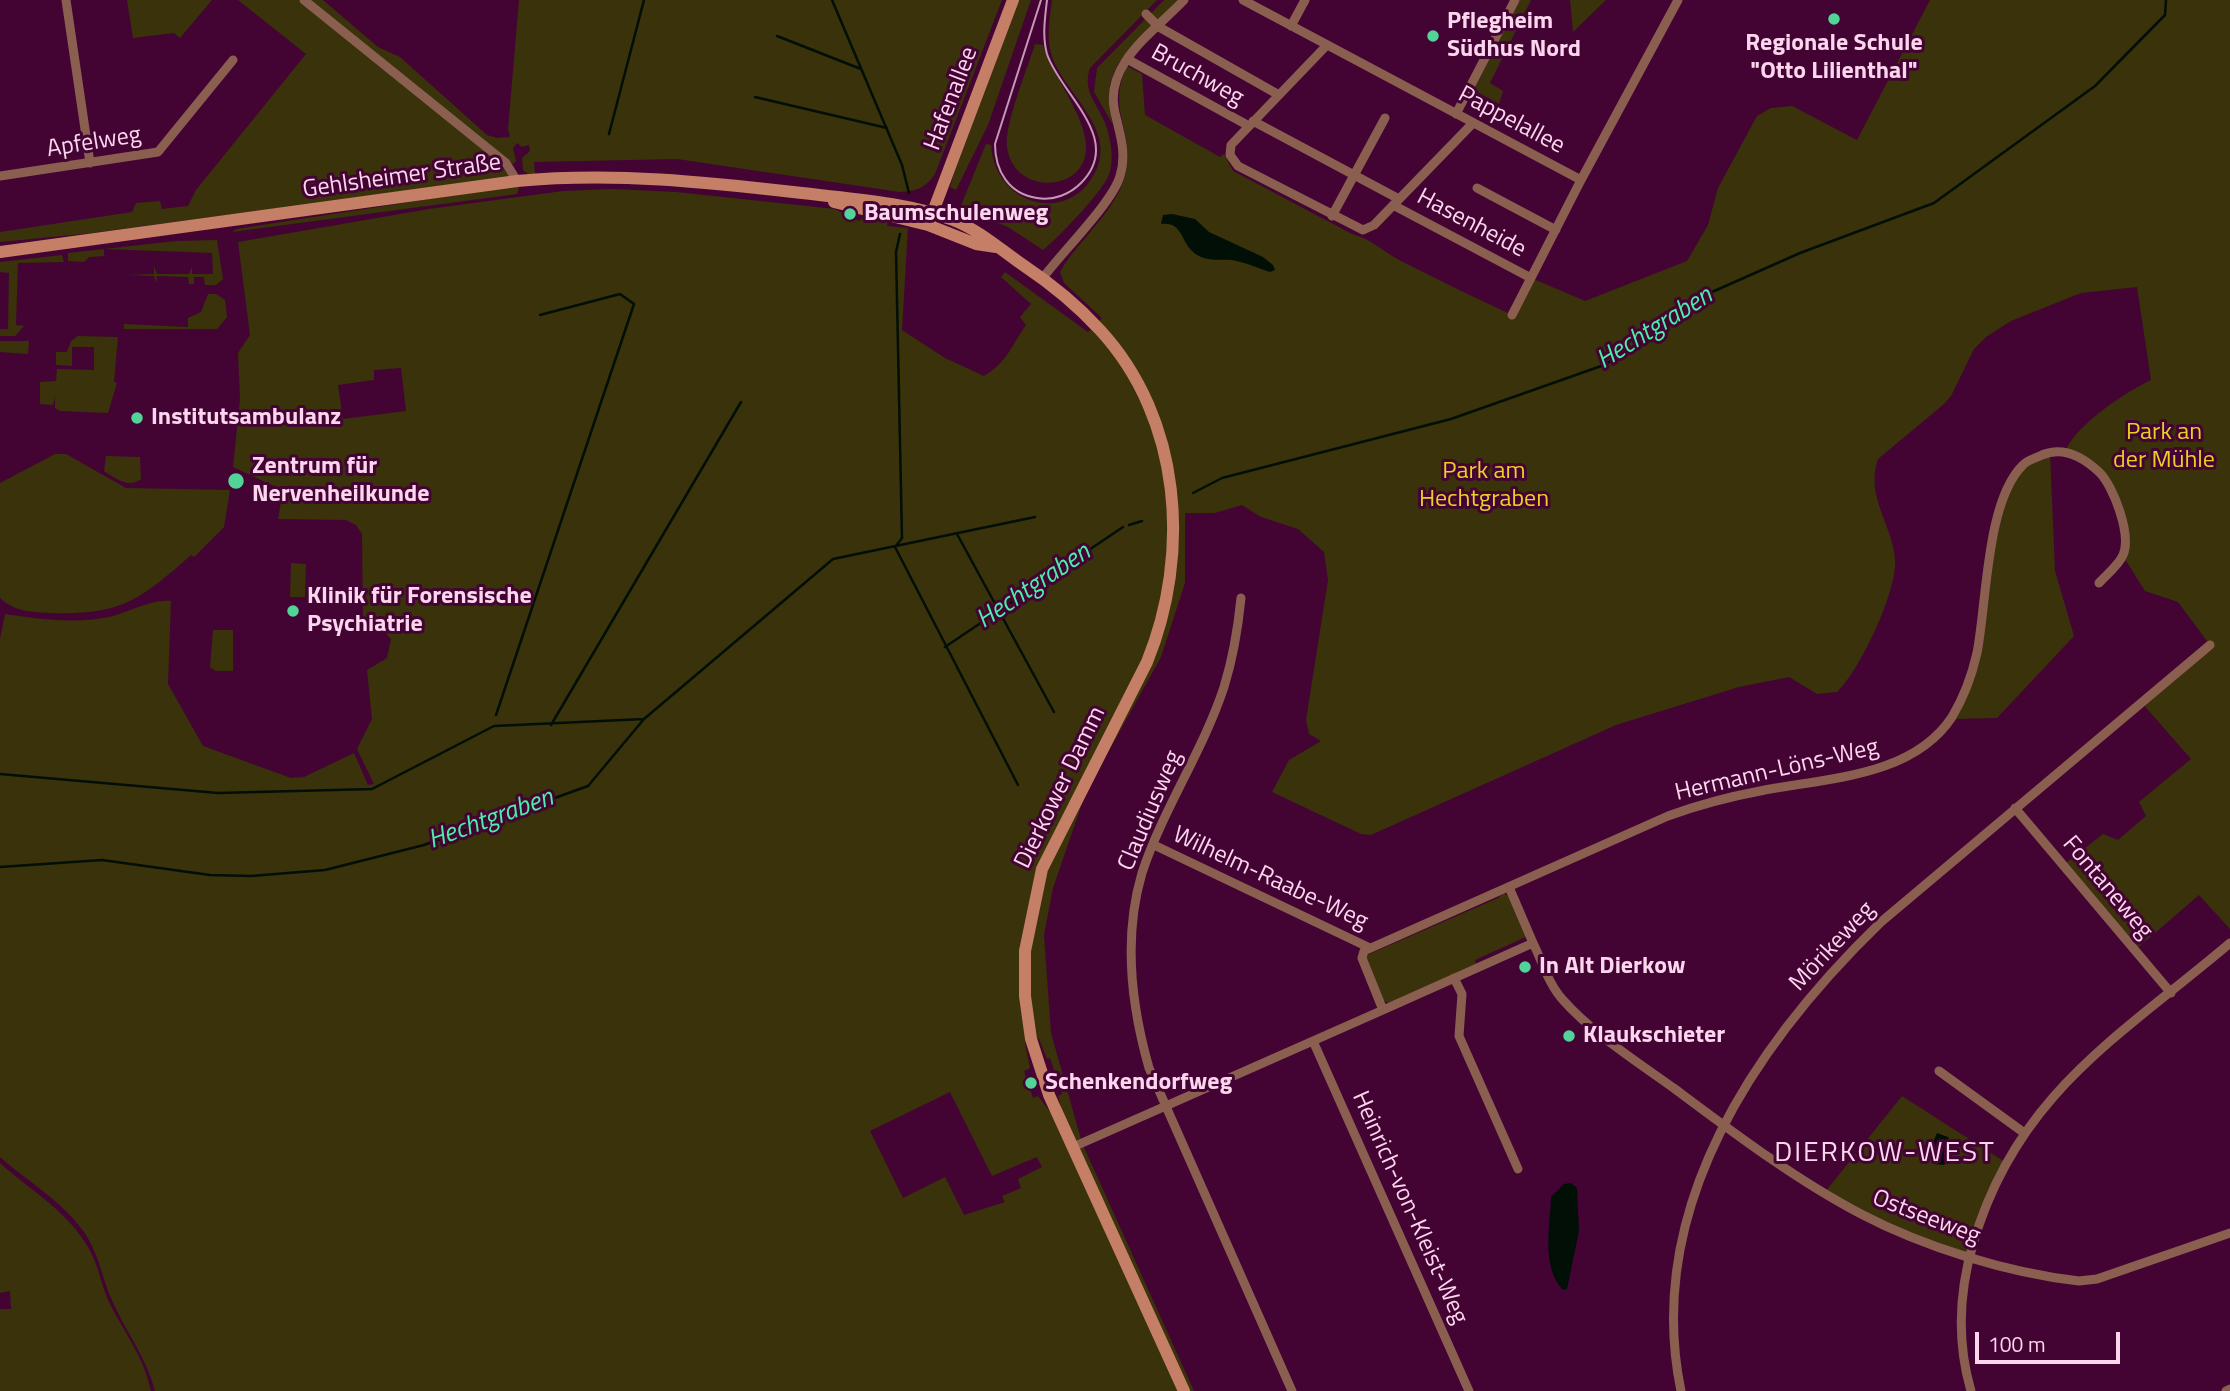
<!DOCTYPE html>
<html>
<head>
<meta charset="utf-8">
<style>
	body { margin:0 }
	#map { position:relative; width:2230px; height:1391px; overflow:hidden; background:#430434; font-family:"Titillium Web",sans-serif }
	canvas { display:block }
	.scale { position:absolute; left:1975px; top:1332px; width:145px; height:32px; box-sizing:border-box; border:4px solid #fcd6ee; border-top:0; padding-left:9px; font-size:21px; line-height:24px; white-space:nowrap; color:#fcd6ee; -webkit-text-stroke:5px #430434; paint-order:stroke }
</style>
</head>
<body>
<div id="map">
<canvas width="2230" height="1391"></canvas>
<div class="scale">100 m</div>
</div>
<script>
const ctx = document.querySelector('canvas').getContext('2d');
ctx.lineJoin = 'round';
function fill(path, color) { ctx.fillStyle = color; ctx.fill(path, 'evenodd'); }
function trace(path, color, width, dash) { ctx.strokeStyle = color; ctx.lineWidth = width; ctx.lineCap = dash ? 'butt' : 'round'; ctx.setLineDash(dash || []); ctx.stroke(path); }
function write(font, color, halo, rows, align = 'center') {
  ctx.font = font + ' "Titillium Web",sans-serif'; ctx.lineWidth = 6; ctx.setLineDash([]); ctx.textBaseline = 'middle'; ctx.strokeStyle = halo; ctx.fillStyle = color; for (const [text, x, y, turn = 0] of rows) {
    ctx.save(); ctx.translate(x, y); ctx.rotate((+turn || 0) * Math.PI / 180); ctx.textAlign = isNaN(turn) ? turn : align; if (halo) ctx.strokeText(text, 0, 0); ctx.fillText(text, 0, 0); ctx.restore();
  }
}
const green = new Path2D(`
	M127,0H212L180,38L174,33L133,38Z
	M238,0H323L378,47L400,57L487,135L497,138L510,137L508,129L519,0H1002L935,174C925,188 917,191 900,192L677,159L534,162L535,174H528L523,170L522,158L530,151L529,145L522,147L517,143L513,148L516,161L513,164L490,149L508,170L509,177L93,233L0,242V232L132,212L136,203L160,201L162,209L188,206L196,190L306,54Z
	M1019,0H1031L988,125L956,190L950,187L954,173Z
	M1052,0H1157L1090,68C1082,91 1097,103 1105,123C1111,139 1115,161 1108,177C1100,194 1058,238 1043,250L1008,227L960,208L986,144L991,145C995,207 1072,227 1097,168C1115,126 1061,90 1051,53C1046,36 1050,17 1052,0Z
	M1164,0H1180C1155,25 1111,55 1109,93C1108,104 1111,115 1113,125L1094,92L1097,68Z
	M1515,0H1531L1490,83L1503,91L1499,104L1470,88Z
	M1570,0H1606L1573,32Z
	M1930,0H2230V929L2199,895L2134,951L2062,866L2103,834L2118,840L2146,816L2139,802L2191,759L2141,702L2210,645L2178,602L2145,591L2123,556L2122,520L2106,479L2066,450C2076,425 2127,391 2151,380L2137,287L2081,293L2011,321L1986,337L1974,349L1951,396L1944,404L1878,459C1865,496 1892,524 1895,559C1898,590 1859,672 1837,692L1817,694L1789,677L1739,687L1616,725L1371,835L1361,834L1272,792L1289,760L1321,741L1309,734L1306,720L1328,580L1324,552L1298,529L1261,517L1242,505L1215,513H1185V583L1161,657L1086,792L1053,888L1044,935L1051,1033L1082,1143L1194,1391H155C146,1356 125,1331 111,1298C101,1274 98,1250 81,1228C59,1199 27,1181 0,1157V639L5,614C38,619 75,624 109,617C130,612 151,599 171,601L168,684L203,746L291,778L304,777L354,753L368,785L374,784L357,749L372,719L367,670L387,658L391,639L377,624L363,623L362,534L356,525L346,520L278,519L282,496L280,489L233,467L240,399L238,353L250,335L238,242L429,209L563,191L612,189L676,192L835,209L859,221L863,218L888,221L887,226L908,228L902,330L945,358L984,376C1008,361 1010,348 1026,325L1020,317L1031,304L1001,277L1005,272L1088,332L1102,318L1064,283L1060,272C1080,237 1121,208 1127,167C1132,127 1107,108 1127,66L1142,74L1145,115L1220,157L1224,154L1233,171L1352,234C1369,238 1383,251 1399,260C1436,279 1474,297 1512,315L1531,278L1585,301L1687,261L1708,225L1718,188L1757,116L1771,108L1792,106L1857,140ZM401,368L406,411L343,419L338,385L374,380V370ZM1039,1039L1047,1059L1050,1058L1062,1094L1058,1096L1062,1110L1051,1113L1038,1096L1033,1098L1024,1071L1030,1068L1025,1042ZM950,1092L992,1176L1037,1157L1042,1167L1018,1179L1021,1188L1002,1196L1005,1202L964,1215L945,1177L903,1198L870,1131Z
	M1035,44L1043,45C1052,76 1087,117 1086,148C1086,192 1014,197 1007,147C1004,125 1028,67 1035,44Z
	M520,185L517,194L232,232L236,229Z
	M217,240L223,279L216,285H205L204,277H194V284H189L188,277L157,276L156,283L154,276L126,275L154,274V266L157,274H189L192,267V274H213L212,253L104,249V256L89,257L84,262L68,261V253L176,241Z
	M62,255L64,262L18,263L16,325L24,326L15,336H0V329H8L9,273L0,272V262Z
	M208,294H216L225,300L227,317L217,329H124V324L188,327V318L201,312Z
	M78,336L118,337L114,382L117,383L108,413L60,411L55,408V396L53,405L40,404V382L56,381L57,369L94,370V347H72V366L56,365V352H67L71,341Z
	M0,341H29L28,354L0,352Z
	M2050,452L2055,571L2074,636L1997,718L1951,719L1967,689L1999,508L2024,464Z
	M55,454H66L126,488L230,490L224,527L194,557L191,555C140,600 122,615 51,613C32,612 15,612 0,598V483Z
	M106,456L140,457L141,479C129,489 115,478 104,471Z
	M291,563L306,564L305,597H290Z
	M213,630H233V671H216L210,667Z
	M1504,893L1511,898L1528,936L1475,960L1476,964L1389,1003L1382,1000L1365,956L1498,898Z
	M1902,1096L2005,1162L1969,1257L1906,1235L1825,1192Z
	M0,1163C31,1191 68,1211 89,1249C99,1266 101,1286 110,1304C125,1334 144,1357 151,1391H0V1309H11L10,1291L0,1293Z`);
const water = new Path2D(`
	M1172,214L1195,219L1209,232L1263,257L1273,265L1275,270L1270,272C1258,268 1244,262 1232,260C1219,259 1203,263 1191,250C1181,239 1181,221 1161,224L1163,215Z
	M1937,1133L1948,1137C1953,1147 1953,1157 1944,1165L1933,1164L1928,1154Z
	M1571,1183L1577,1188L1579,1231L1567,1289L1563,1290C1541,1267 1550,1226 1551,1197L1564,1184Z`);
const stream = new Path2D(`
	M832,0L902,165L909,193
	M777,36L861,69
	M755,97L887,128
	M609,134L644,0
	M1193,493L1222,478L1451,419L1604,365L1658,332L1703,296L1800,253L1934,203L2095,86L2165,15L2166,0
	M1129,525L1142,521
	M957,534L1054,712
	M895,547L902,538L896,252L900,234
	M895,547L1018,785
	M945,647L1123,527
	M496,715L634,304L620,294L540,315
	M551,725L741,402
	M0,774L218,793L372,789L494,726L644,719
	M0,867L102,860L210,875L251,876L325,870L424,845L588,786L644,719L833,559L1035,517`);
const street = new Path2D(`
	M66,0L90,163
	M304,0L506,163L517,181
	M1243,0L1581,180L1678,0
	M1146,14L1159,27L1279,95
	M1291,26L1305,0
	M1327,45L1231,145L1230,155L1238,166L1363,230L1374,225L1473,123
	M1127,59L1249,126
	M1456,114L1515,0
	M1253,121L1399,199
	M0,176L158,152L233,60
	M1477,188L1556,230
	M1393,205L1531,278
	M1332,216L1385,118
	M1042,279C1061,253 1113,202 1120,176C1127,154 1120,134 1115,113C1103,64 1154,32 1184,0
	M1512,315L1581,180
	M1241,598C1238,628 1233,658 1224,687C1203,751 1163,809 1142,873C1123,937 1131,1005 1149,1068L1292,1391
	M2015,808L2171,993
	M1154,845L1370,948
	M1509,887L1533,943L1383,1010L1362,958L1364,951L1668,816C1698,805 1728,797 1760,791C1824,778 1912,778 1952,717C1964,697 1972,675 1977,653C1987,602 1986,501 2023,465C2027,460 2036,458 2042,455C2063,446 2083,457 2099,472C2113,485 2132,535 2123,555C2119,565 2106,575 2099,583
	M1533,943C1542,961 1549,985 1563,1000C1592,1033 1639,1063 1675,1089C1734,1133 1796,1180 1861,1214C1924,1247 2008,1273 2079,1281L2097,1279L2230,1233
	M1454,978L1462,994L1459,1036L1518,1169
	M1313,1041L1469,1391
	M1939,1071L2023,1132
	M1073,1147L1383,1010
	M1681,1391C1643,1208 1756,1043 1881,922L2210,645
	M1971,1391C1957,1343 1959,1292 1973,1244C2016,1095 2119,1037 2230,943
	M2226,1391L2230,1389`);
const secondary = new Path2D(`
	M834,202L928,225L976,244L996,247
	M928,225L1013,0
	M0,252L517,181C615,172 705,182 802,193C851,199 906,202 953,220C979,230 1000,249 1023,265C1050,283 1078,306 1100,330C1182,419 1191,554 1147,662L1042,869L1025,951V996L1031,1039L1049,1095L1184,1391`);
const tram = new Path2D(`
	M1041,0L995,144C995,171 1009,194 1037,198C1054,201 1070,194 1081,183C1125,139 1060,94 1047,54C1042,36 1045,18 1047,0`);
const markers = [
	[1834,19,7,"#52d397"],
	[1433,36,7,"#52d397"],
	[850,214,7,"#52d397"],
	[137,418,7,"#52d397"],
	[236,481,9,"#52d397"],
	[293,611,7,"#52d397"],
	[1525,967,7,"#52d397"],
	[1569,1036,7,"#52d397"],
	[1031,1083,7,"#52d397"]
];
const poiNames = [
	["Pflegheim",1447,22],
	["Südhus Nord",1447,50],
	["Regionale Schule",1834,44,"center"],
	["\"Otto Lilienthal\"",1834,72,"center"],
	["Baumschulenweg",864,214],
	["Institutsambulanz",151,418],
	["Zentrum für",252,467],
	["Nervenheilkunde",252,495],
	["Klinik für Forensische",307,597],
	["Psychiatrie",307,625],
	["In Alt Dierkow",1539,967],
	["Klaukschieter",1583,1036],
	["Schenkendorfweg",1045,1083]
];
const streetNames = [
	["Bruchweg",1197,76,29],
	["Hafenallee",952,99,-69],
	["Pappelallee",1511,121,28],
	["Apfelweg",94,143,-9],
	["Gehlsheimer Straße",402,177,-8],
	["Hasenheide",1471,224,28],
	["Hermann-Löns-Weg",1777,771,-13],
	["Dierkower Damm",1061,788,-64],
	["Claudiusweg",1151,811,-67],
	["Wilhelm-Raabe-Weg",1270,879,25],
	["Fontaneweg",2107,888,50],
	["Mörikeweg",1833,947,-47],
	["Heinrich-von-Kleist-Weg",1409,1208,66],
	["Ostseeweg",1926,1218,21]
];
const parkNames = [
	["Park an",2164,433],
	["der Mühle",2164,461],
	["Park am",1484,472],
	["Hechtgraben",1484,500]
];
const waterNames = [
	["Hechtgraben",1655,329,-32],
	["Hechtgraben",1034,587,-34],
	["Hechtgraben",491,820,-20]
];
const quarterNames = [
	["DIERKOW-WEST",1885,1154]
];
fill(green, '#39320a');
fill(water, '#020f07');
trace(stream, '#020f07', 2.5);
trace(street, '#8b5f4f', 9);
trace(secondary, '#c57f66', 12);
trace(tram, '#c698b7', 2);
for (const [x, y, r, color] of markers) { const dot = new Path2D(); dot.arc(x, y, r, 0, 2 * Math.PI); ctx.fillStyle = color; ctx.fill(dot); trace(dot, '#430434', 2.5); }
write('bold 24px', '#fcd6ee', '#430434', poiNames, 'left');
write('24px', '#fcd6ee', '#430434', streetNames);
write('24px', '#e9d023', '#430434', parkNames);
write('italic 26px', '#4bf0a8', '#430434', waterNames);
ctx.letterSpacing = '2px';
write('28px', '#fcd6ee', '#430434', quarterNames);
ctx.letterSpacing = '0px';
</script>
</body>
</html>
